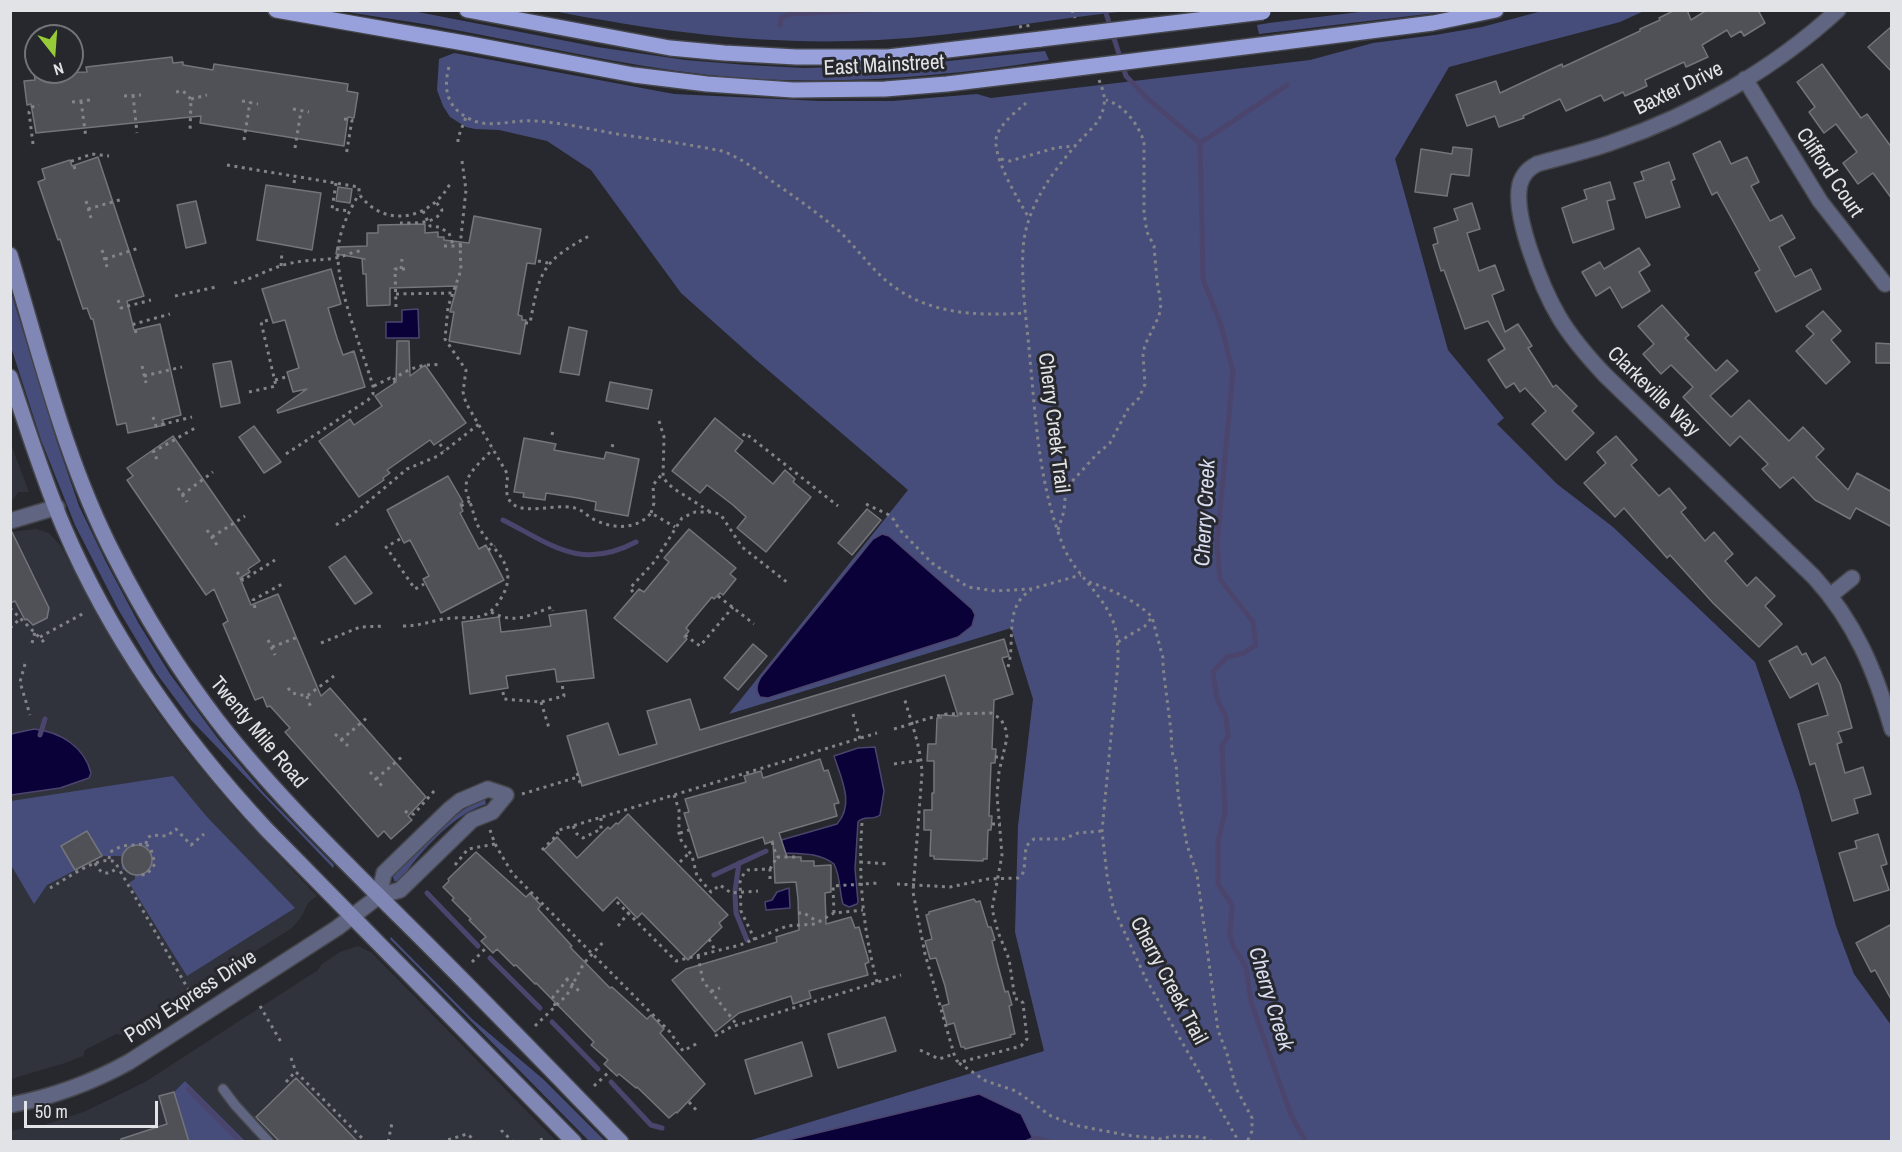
<!DOCTYPE html>
<html>
<head>
<meta charset="utf-8">
<style>
	body { margin:0 }
	#map { position:relative; width:1902px; height:1152px; overflow:hidden; background:#27282d; font-family:"Archivo Narrow",sans-serif }
	canvas { display:block }
	.frame { position:absolute; inset:0; border:12px solid #e2e3e6; pointer-events:none }
	.north { position:absolute; left:24px; top:24px; width:60px; height:60px; box-sizing:border-box; background:#27282d; border:2px solid #727377; border-radius:50%; rotate:163deg; font-size:16px; font-weight:700; line-height:24px; text-align:center; color:#e2e3e6 }
	.north::after { content:''; display:block; margin:auto; width:21px; height:27px; background:#97cc38; clip-path:polygon(50% 0,100% 100%,50% 72%,0 100%) }
	.scale { position:absolute; left:24px; top:1101px; width:134px; height:27px; box-sizing:border-box; border:3px solid #e2e3e6; border-top:0; padding-left:8px; font-size:18px; line-height:21px; white-space:nowrap; color:#e2e3e6; -webkit-text-stroke:4px #27282d; paint-order:stroke }
</style>
</head>
<body>
<div id="map">
<canvas width="1902" height="1152"></canvas>
<div class="frame"></div>
<div class="north">N</div>
<div class="scale">50 m</div>
</div>
<script>
const ctx = document.querySelector('canvas').getContext('2d');
ctx.lineJoin = 'round';
function fill(path, color) { ctx.fillStyle = color; ctx.fill(path, 'evenodd'); }
function trace(path, color, width, dash) { ctx.strokeStyle = color; ctx.lineWidth = width; ctx.lineCap = dash ? 'butt' : 'round'; ctx.setLineDash(dash || []); ctx.stroke(path); }
function write(font, color, halo, rows, align = 'center') {
  ctx.font = font + ' "Archivo Narrow",sans-serif'; ctx.lineWidth = 6; ctx.setLineDash([]); ctx.textBaseline = 'middle'; ctx.strokeStyle = halo; ctx.fillStyle = color; for (const [text, x, y, turn = 0] of rows) {
    ctx.save(); ctx.translate(x, y); ctx.rotate((+turn || 0) * Math.PI / 180); ctx.textAlign = isNaN(turn) ? turn : align; if (halo) ctx.strokeText(text, 0, 0); ctx.fillText(text, 0, 0); ctx.restore();
  }
}
const built = new Path2D(`
	M10,442L29,492H18L11,503Z
	M36,529L49,533L60,545L116,646L155,709L185,749L235,809L317,896L308,903L302,916L292,928L123,1035L116,1034L85,1050L83,1056L65,1063L11,1079L10,532Z
	M358,946L372,953L556,1141H245L185,1081L174,1092L189,1141H11L10,1131L44,1125L86,1111L145,1082L318,970L322,964L340,952Z`);
const green = new Path2D(`
	M1376,10L1452,11L1259,34L1257,25L1269,23Z
	M342,11H413L597,47L685,60L747,65L804,68L910,65L1045,51L1049,60C937,78 822,87 709,75C620,65 533,44 445,28C411,21 376,17 342,11Z
	M553,11V10L1126,11C1043,20 961,36 878,40C767,46 662,32 553,11Z
	M1542,11H1644L1620,22L1449,67L1395,159L1448,350L1504,418L1497,424L1557,484L1613,527L1755,662L1799,791L1836,926L1854,974L1891,1025V1141H748L1044,1051L1015,932L1018,826L1033,699L1011,628L729,714L908,490L755,359L681,293L591,170L547,141L499,130L475,129L466,127L450,117L443,106L437,90L439,59L454,53L674,94L820,101H893L977,94L991,98L1310,60L1373,43L1435,35L1482,27Z
	M11,292L57,442L79,506L106,562L139,624L170,674L219,740L263,792L334,865L333,868L191,720L157,674L118,609L75,525L41,440L11,347Z
	M173,776L207,817L295,908L187,976L129,883L135,879V875L122,869L121,856H102L47,885L34,904L11,865V801Z
	M485,799L486,804C458,813 432,840 413,863C408,869 405,876 399,881H394L393,876C417,852 453,809 485,799Z
	M391,937L472,1019L543,1079L605,1141H589L390,939Z
	M185,1081L245,1141H189L174,1092Z`);
const water = new Path2D(`
	M418,309L419,338H386V322H402V310Z
	M882,534L889,536L972,609L975,615L972,626L958,637L768,698L760,697C755,690 757,684 761,677L873,539Z
	M34,729C60,732 84,746 91,773L89,778L60,788L11,795V734Z
	M875,747L884,791L880,815C873,821 863,815 858,822L855,869L858,902L857,904L849,907L843,904C839,891 841,878 834,864C818,852 800,854 781,853L778,841L837,824C855,804 841,778 834,756L858,748Z
	M789,888L790,908L766,910L765,902L772,900L777,892Z
	M979,1094L1021,1114L1034,1141H784Z`);
const stream = new Path2D(`
	M1105,10L1126,76L1148,99L1200,143L1203,279L1221,325L1233,372L1217,543L1220,579L1253,622L1256,645L1244,653L1227,657L1213,672L1217,699L1226,717L1228,736L1222,746L1225,812L1218,842V884L1232,905L1230,934L1233,946L1246,967L1251,1002L1291,1115L1306,1142
	M780,25L781,18L790,14L871,10
	M1200,143L1287,85
	M503,520C552,545 581,571 636,542
	M40,735L45,719
	M714,875L766,851
	M735,891L739,863
	M427,893L478,946
	M735,895L736,913L747,940
	M490,958L540,1008
	M552,1022L598,1069
	M611,1082L651,1125L662,1128
	M188,1089L241,1142
	M1027,1142L1036,1138L1050,1142`);
const building = new Path2D(`
	M1675,10H1687L1691,20L1707,10H1758L1765,23L1744,36L1741,31L1731,37L1727,30L1702,45L1708,57L1686,67L1684,62L1645,80L1647,86L1625,96L1623,92L1604,101L1601,95L1566,111L1560,99L1523,116L1524,118L1499,127L1495,116L1467,126L1456,95L1496,81L1500,93L1562,64L1563,67L1640,31V29L1660,20L1659,18Z
	M1892,26V72L1868,47Z
	M172,57L173,63L183,62V65L213,70L214,64L348,84L347,91L358,93L354,118L348,117L344,146L200,123L201,116L36,133L31,104L27,105L24,81L35,80L34,73L87,72L86,67Z
	M1822,64L1861,118L1867,114L1892,148V199L1873,173L1858,184L1843,163L1857,152L1836,124L1824,133L1809,112L1815,107L1797,82Z
	M1720,141L1731,164L1747,157L1759,182L1751,186L1770,221L1782,215L1795,238L1779,247L1795,277L1811,269L1821,289L1776,312L1755,273L1760,270L1717,192L1712,195L1693,154Z
	M1453,147L1472,149L1469,176L1451,174L1447,196L1415,192L1421,149L1452,154Z
	M98,157L144,296L127,301L134,330L160,324L181,415L162,420L165,425L128,433L126,423L117,425L93,319H91L87,308L83,309L60,239L58,240L38,182L45,179L42,169L70,160L72,166Z
	M1669,162L1675,179L1671,181L1680,207L1646,218L1634,183L1644,180L1641,172Z
	M1610,182L1615,199L1607,201L1614,229L1573,243L1562,208L1587,199L1584,190Z
	M266,185L321,193L312,250L257,240Z
	M338,187L352,189L350,203L336,201Z
	M196,201L206,243L186,248L177,205Z
	M1472,203L1480,229L1467,233L1479,271L1495,265L1504,290L1492,295L1505,332L1518,324L1532,346L1528,348L1553,387L1556,385L1577,406L1572,411L1594,433L1566,460L1532,424L1546,411L1525,388L1520,392L1514,383L1506,388L1488,360L1505,349L1488,321L1465,329L1444,270L1441,271L1433,245L1438,243L1434,228L1458,220L1454,209Z
	M474,216L541,229L535,264L527,263L521,297L518,315L522,316V320H526L520,354L449,341L454,312H450L457,286L390,288V305L367,306L366,274H363L362,259H365L336,254L337,247L367,246V233H378V225L425,224V233L438,232V237H444V240L469,243Z
	M1639,248L1650,265L1639,272L1650,291L1622,308L1610,287L1596,296L1582,272L1600,262L1604,269Z
	M331,269L341,304L328,308L337,338L343,355L354,351L365,387L278,413L277,410L307,389L293,392L287,372L299,368L285,320L273,323L262,289Z
	M1662,305L1689,335L1685,338L1716,371L1727,360L1738,371L1710,396L1731,417L1749,400L1789,441L1803,427L1824,449L1816,457L1848,490L1857,473L1892,492V527L1856,508L1850,519L1815,500L1793,477L1780,488L1762,469L1768,464L1740,436L1730,446L1683,397L1693,387L1671,365L1661,374L1643,354L1654,344L1638,326Z
	M1823,311L1841,331L1831,340L1850,362L1826,384L1796,351L1814,334L1806,326Z
	M569,327L587,331L579,375L560,372Z
	M397,341H409L410,376L425,365L466,423L434,445L430,440L387,470L390,473L383,478L384,480L359,497L319,441L350,419L354,425L382,406L375,396L396,382Z
	M1876,343L1892,344V363H1876Z
	M231,361L240,403L221,407L213,364Z
	M610,382L652,390L648,409L606,401Z
	M715,418L743,441L735,451L773,484L785,470L795,479L793,482L811,497L766,552L737,528L746,517L733,505L707,485L700,493L672,471Z
	M254,426L281,462L264,473L239,437Z
	M173,436L260,561L248,569L250,572L240,578L251,605L278,594L321,696L330,688L426,797L408,816L412,820L391,839L384,831L378,837L285,732L290,728L270,706L267,707L263,697L255,700L223,624L228,621L214,589L206,595L127,480L133,476L127,468Z
	M1616,436L1637,460L1631,465L1659,496L1669,488L1686,508L1681,512L1705,541L1714,532L1733,554L1725,561L1747,586L1756,577L1775,596L1765,606L1782,624L1759,647L1713,603L1670,555L1667,558L1624,508L1615,517L1584,483L1606,463L1597,452Z
	M524,438L556,444L554,450L604,459L606,452L639,459L628,516L595,510L596,502L578,498L546,493L545,500L523,497L524,493L514,492Z
	M448,476L463,502L460,504L463,511L460,513L479,549L486,545L504,580L441,613L423,579L429,576L410,540L404,543L387,510Z
	M867,509L881,520L852,555L838,543Z
	M689,529L736,568L730,574L736,579L723,595L720,593L714,599L712,597L686,628L689,631L684,637L687,639L667,662L614,618L639,589L644,592L669,562L664,558Z
	M11,530L49,608L47,618L33,625L27,619L25,620L15,601L10,603Z
	M345,556L372,593L355,604L329,567Z
	M586,610L594,678L557,682L555,669L506,676L508,688L470,694L462,622L499,617L501,632L520,630L551,626L549,615Z
	M1004,639L1009,656L1002,658L1013,694L994,700L992,749H996L995,763H991L989,816H992L991,830H988L987,859H983V861L934,859V856H930L931,830H924V810H932V793H934V761H927L928,744H936L937,718H941V715L958,716L945,675L582,786L567,736L608,723L619,755L657,744L647,711L690,699L700,730Z
	M753,644L767,656L738,690L724,678Z
	M1797,646L1802,655L1806,653L1812,665L1825,657L1840,684L1852,728L1838,732L1842,742L1837,744L1845,773L1863,767L1871,794L1854,799L1858,813L1832,821L1815,763L1810,765L1798,724L1828,715L1818,683L1790,698L1769,661Z
	M820,759L824,771L828,770L839,803L834,804L837,816L779,833L787,857H801V861H814V866L831,865V892L825,893L826,924L851,917L855,928L859,927L869,962L865,964L868,975L809,991L811,998L793,1004L791,996L739,1013L715,1032L672,980L686,969L777,942L776,937L799,930L798,899L796,882L775,883L773,841L765,844L763,837L698,858L684,813L689,812L685,799L746,782L744,776L761,771L763,778Z
	M628,814L728,915L719,923L722,927L688,960L642,913L637,918L617,897L603,911L544,850L557,837L577,858L608,827L610,829L616,823L618,824Z
	M87,831L102,856L75,870L61,846Z
	M1878,834L1887,864L1881,866L1889,890L1854,901L1839,853L1857,848L1855,841Z
	M122 860a15 15 0 1 1 30 0a15 15 0 1 1-30 0Z
	M476,852L526,897L530,893L535,899L541,905L538,909L572,946L570,947L610,988L612,987L647,1019L651,1015L664,1029L660,1033L705,1084L677,1113L676,1112L669,1118L637,1087L636,1088L619,1074L617,1076L604,1064L608,1060L591,1045L594,1042L536,983L535,984L516,965L514,966L497,949L493,953L481,941L486,937L469,920L471,919L452,900L454,898L443,887L449,881L448,879Z
	M974,899L976,902L980,901L988,927H991L995,940L992,941L997,962L1005,992L1008,991L1012,1005L1009,1006L1015,1034L1010,1035L1011,1037L965,1049L964,1047H961L954,1023L947,1025L942,1006L949,1004L945,986L936,958L930,959L925,941L932,939L926,915L929,914V912Z
	M1892,924V1001L1875,970L1871,972L1856,943Z
	M885,1017L896,1051L838,1068L828,1034Z
	M802,1042L812,1076L755,1094L745,1060Z
	M296,1078L358,1142H280L256,1117Z
	M174,1092L189,1142H121V1139L167,1124L159,1096Z`);
const path = new Path2D(`
	M1072,10L1075,18
	M449,67C443,89 447,107 468,118C488,130 513,119 536,121C563,123 590,129 617,134C652,139 687,144 722,151C742,158 759,172 776,184C798,199 819,214 839,231C854,245 867,263 883,278C925,315 973,316 1026,313
	M1099,80C1104,92 1107,102 1101,115C1096,127 1083,136 1075,146C1050,175 1025,210 1023,250C1021,286 1027,324 1030,359C1036,423 1039,482 1062,543C1073,574 1105,594 1115,627C1118,639 1118,651 1118,663L1102,831L1107,875L1113,907L1146,979L1239,1142
	M176,92L183,91L191,99L190,132
	M133,95L137,133
	M124,96L141,95
	M191,99L207,95
	M81,101L86,138
	M242,101L258,104
	M72,102L90,100
	M1026,103C1016,112 1002,122 997,135C990,154 1019,201 1029,218
	M293,109L309,112
	M344,119L352,120L346,156
	M244,140L250,102
	M458,142V138L466,117
	M33,144L29,112L32,107L39,105
	M295,148L301,111
	M1001,159L1010,161L1055,148L1075,146
	M462,161L466,190L460,246L461,270L448,307L445,339L466,370L463,392L466,403L508,475C497,528 550,501 575,508C583,510 588,517 595,520C614,529 637,530 651,513L675,527
	M227,165L359,187V194C385,230 432,219 451,182
	M75,169L72,161L92,154L109,156
	M294,183L295,177
	M336,183L332,209L350,211
	M86,201L91,218
	M88,209L123,199
	M423,211L430,226L439,227L449,233L453,245
	M400,223C413,223 436,225 442,210L436,202
	M444,246H464
	M102,250L107,267
	M105,259L139,248
	M538,261L548,263
	M281,266L282,251
	M401,269L402,259
	M234,283C254,279 269,268 288,264C305,259 324,261 340,257C348,255 353,251 362,251
	M396,294L453,293
	M175,296L216,287
	M118,300L121,308L151,300
	M396,307L395,269H409
	M525,323H530C540,271 541,262 589,236
	M136,333L134,324L170,314
	M142,366L146,383
	M144,376L182,367
	M275,380L286,377
	M393,380C406,369 424,363 440,365
	M374,386L390,378L395,382
	M249,392L276,386L261,322L269,320
	M153,417L156,426L192,417
	M659,421L664,437L663,477L668,484L676,490L709,511
	M552,435L553,430
	M743,436L745,433L838,506
	M440,444L444,451
	M612,447L614,441
	M286,454L368,400L373,394V386C362,349 336,287 338,251C339,231 349,211 359,194
	M157,459L153,452L195,428
	M178,488L187,502
	M182,495L213,472
	M866,504L889,515L894,520L899,529L932,563L968,587L995,591L1031,589L1081,575
	M461,506L470,501
	M651,513L654,503L653,485L663,473
	M336,525L357,511L407,469L438,456L479,424
	M207,530L217,545
	M1058,530L1064,511L1066,488L1097,454L1110,443L1128,409L1139,398L1145,384L1143,354L1145,345L1159,316L1161,304L1157,281L1154,246L1147,232L1144,213V142C1138,124 1124,105 1106,100
	M212,537L245,516
	M400,539L386,547L415,589L424,584
	M488,550L495,546
	M237,572L243,580L275,560
	M1089,582C1110,589 1137,601 1152,617
	M633,592L630,588L655,561L682,518L695,512H713L721,515L742,547L788,583
	M718,596L754,624
	M10,608L47,645
	M255,608L253,600L284,583
	M491,612C515,625 529,615 552,607L553,611
	M403,626C418,626 429,622 443,619C467,615 485,625 500,600C521,567 495,553 479,528C475,520 473,511 470,502C468,496 465,491 466,485C468,471 484,459 493,449
	M10,628L21,618
	M685,635L700,646L733,607
	M40,637L86,612
	M268,640L275,655
	M1118,642L1145,626L1152,617L1163,658V667L1171,731L1172,752L1176,763L1178,794L1187,845L1197,874L1218,1030L1227,1054L1236,1088L1252,1118V1131L1247,1142
	M32,643L35,632
	M321,643L360,627L385,626
	M272,647L298,637
	M25,664L20,682L30,715
	M1008,667C1016,640 1003,607 1031,590
	M288,688L292,693L307,696L334,676
	M503,692L504,699L541,702L564,696L562,684
	M307,696L308,702L313,709
	M541,702L549,728
	M853,714L860,739
	M894,729C912,724 929,717 947,714L991,713L1001,719L1006,730L1007,738L999,772L997,795L1002,855L992,909L998,932L1009,959L1015,999H1020L1023,1003L1027,1039L1021,1046L961,1062L957,1061L954,1054L925,954L913,892L922,773C921,747 911,722 904,697
	M335,734L348,746
	M341,740L369,716
	M995,757H1003
	M894,764L922,760
	M370,772L382,786
	M577,773L581,786
	M376,779L404,755
	M522,794L578,777
	M674,795L679,810V833L681,840L692,856L697,876L711,892L720,885L731,893L758,891
	M405,811L409,814H414L435,790
	M601,818V829L603,832
	M862,823C858,877 863,929 877,982
	M992,824H1001
	M573,826L577,834L583,838L601,829
	M490,830L495,844L512,873L670,1032L683,1051L698,1043
	M680,833L689,830
	M772,842L777,857
	M146,844L147,838L152,835L167,836L176,829L191,845L204,834
	M542,850L558,834L556,831L877,733
	M777,857H796
	M109,859L110,852L122,846L146,844L151,849L155,864L147,874L137,876
	M680,862L689,853
	M860,862L888,864
	M95,863C102,876 106,875 118,868
	M455,865L468,849L495,844
	M770,869L777,857
	M897,884L950,887L988,879L1018,878L1022,875L1024,870L1026,846L1034,839H1063L1078,833L1102,831
	M50,888C65,880 99,854 115,862L191,994
	M617,902L676,961L740,945L787,926L815,924L834,913L863,910
	M798,913H804L818,922
	M834,913L833,886L879,883
	M618,926L630,911
	M709,939L716,952
	M755,940L741,911L740,882L744,873L748,870L770,869V883
	M698,956L703,981L737,1025
	M472,962L487,947
	M566,978L581,993
	M711,991L720,988
	M260,1006L281,1042
	M555,1006L553,997L568,979
	M535,1026L567,995L584,963L605,940
	M715,1036L731,1027L901,975
	M920,1050L939,1059L954,1054
	M291,1058L296,1072L366,1142
	M959,1063L986,1081L1016,1091L1051,1116L1074,1125L1126,1135L1162,1139L1172,1136L1203,1137L1213,1142
	M286,1082L295,1072
	M594,1086L611,1070
	M689,1102L697,1111
	M501,1132L502,1131L513,1142
	M541,1138L542,1142
	M388,1142L392,1123
	M441,1142L467,1134L472,1138L473,1142`);
const service = new Path2D(`
	M223,1089L235,1105L269,1142`);
const minor = new Path2D(`
	M1838,10C1774,69 1695,114 1613,142C1588,151 1562,157 1537,164C1528,169 1523,174 1520,184C1512,215 1543,290 1559,317C1572,339 1588,357 1605,375L1814,577C1855,622 1875,670 1892,729
	M1745,79L1820,201L1885,284
	M1831,595L1852,578
	M488,789L506,795L492,812L472,820L400,890L379,896L384,873L450,809L460,801Z`);
const tertiary = new Path2D(`
	M10,521L57,507
	M10,1105C53,1097 91,1083 129,1062L337,928L379,896`);
const secondary = new Path2D(`
	M10,255C41,357 66,463 115,557C144,614 178,669 217,720C272,791 337,854 401,918C475,991 548,1067 621,1142
	M10,377C27,427 43,479 64,528C112,640 184,741 267,830L574,1142`);
const primary = new Path2D(`
	M276,10L470,44L634,75L707,84L793,90L885,89L947,84L1054,71
	M467,10L670,48L724,53L796,57H888L1041,39
	M1276,43L1433,23L1496,10`);
const pathBridge = new Path2D(`
	M1019,27L1032,25`);
const primaryBridge = new Path2D(`
	M1041,39L1263,12
	M1054,71L1276,43`);
const streetNames = [
	["East Mainstreet",884,66,-3],
	["Baxter Drive",1679,89,-26],
	["Clifford Court",1829,173,56],
	["Clarkeville Way",1653,392,44],
	["Cherry Creek Trail",1053,423,83],
	["Twenty Mile Road",258,733,50],
	["Cherry Creek Trail",1168,981,62],
	["Pony Express Drive",191,997,-33]
];
const waterNames = [
	["Cherry Creek",1206,513,-87],
	["Cherry Creek",1270,999,73]
];
fill(built, '#31333c');
fill(green, '#474d7b');
fill(water, '#0a0139');
trace(water, '#4b456d', 1.5);
trace(stream, '#4b456d', 5);
fill(building, '#505157');
trace(building, '#73757b', 1.5);
trace(service, '#45464b', 12);
trace(minor, '#45464b', 18);
trace(tertiary, '#45464b', 18);
trace(secondary, '#45464b', 18);
trace(primary, '#45464b', 18);
trace(path, '#838488', 3, [3, 4.5]);
trace(service, '#606581', 9);
trace(minor, '#606581', 15);
trace(tertiary, '#606581', 15);
trace(secondary, '#8087b4', 15);
trace(primary, '#98a1db', 15);
trace(primaryBridge, '#45464b', 18, []);
trace(pathBridge, '#838488', 3, [3, 4.5]);
trace(primaryBridge, '#98a1db', 15);
write('21px', '#e2e3e6', '#27282d', streetNames);
write('italic 22px', '#d8dcef', '#27282d', waterNames);
</script>
</body>
</html>
